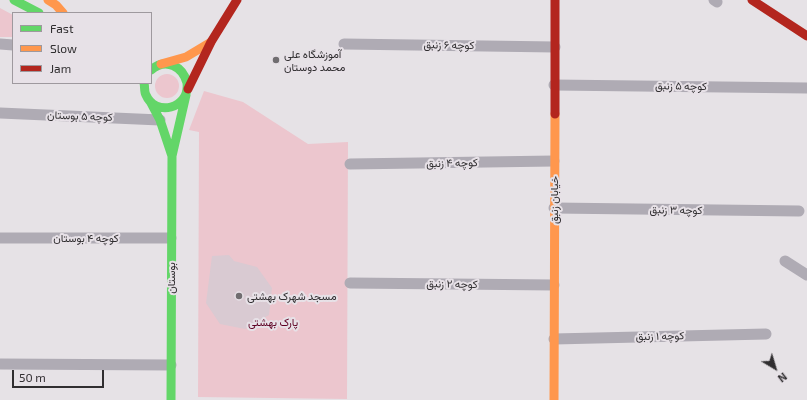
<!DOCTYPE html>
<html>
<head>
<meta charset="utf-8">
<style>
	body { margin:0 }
	#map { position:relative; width:807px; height:400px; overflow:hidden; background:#e6e2e6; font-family:"Exo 2",sans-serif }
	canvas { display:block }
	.legend { position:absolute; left:12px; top:12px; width:140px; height:72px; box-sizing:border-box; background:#e7e1e7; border:1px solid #9e999e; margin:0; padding:5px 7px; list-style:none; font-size:12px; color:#302e30 }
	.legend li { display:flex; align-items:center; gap:8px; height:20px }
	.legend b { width:20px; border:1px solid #9e999e }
	.north { position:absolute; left:755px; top:348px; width:40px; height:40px; -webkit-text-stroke:3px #e7e1e7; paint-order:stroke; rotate:142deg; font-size:11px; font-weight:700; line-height:16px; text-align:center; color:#302e30 }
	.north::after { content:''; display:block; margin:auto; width:14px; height:18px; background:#302e30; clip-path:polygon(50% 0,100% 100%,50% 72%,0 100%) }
	.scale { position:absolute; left:12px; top:370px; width:92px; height:18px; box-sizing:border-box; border:2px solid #302e30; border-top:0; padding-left:5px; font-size:12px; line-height:14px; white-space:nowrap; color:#302e30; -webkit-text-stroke:3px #e7e1e7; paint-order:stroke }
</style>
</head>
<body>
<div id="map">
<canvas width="807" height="400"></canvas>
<ul class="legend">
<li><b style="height:5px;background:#63d668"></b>Fast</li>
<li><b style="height:5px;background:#ff974d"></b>Slow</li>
<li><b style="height:5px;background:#b3261e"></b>Jam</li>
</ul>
<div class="north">N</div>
<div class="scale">50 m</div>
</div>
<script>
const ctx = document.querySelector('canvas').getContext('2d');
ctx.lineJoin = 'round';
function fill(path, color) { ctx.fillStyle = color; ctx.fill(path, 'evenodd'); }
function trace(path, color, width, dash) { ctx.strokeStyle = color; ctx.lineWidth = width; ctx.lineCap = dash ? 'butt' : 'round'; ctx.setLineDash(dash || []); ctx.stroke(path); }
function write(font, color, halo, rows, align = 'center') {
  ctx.font = font + ' "Exo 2",Vazirmatn,sans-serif'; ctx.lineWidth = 4; ctx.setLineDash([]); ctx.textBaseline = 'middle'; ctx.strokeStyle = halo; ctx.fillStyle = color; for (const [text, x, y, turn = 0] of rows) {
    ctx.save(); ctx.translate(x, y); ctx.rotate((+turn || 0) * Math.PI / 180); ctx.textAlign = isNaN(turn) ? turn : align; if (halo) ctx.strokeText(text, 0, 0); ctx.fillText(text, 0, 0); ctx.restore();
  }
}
const green = new Path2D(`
	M0,8L13,15V37H0Z
	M155 86a12 12 0 1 1 24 0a12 12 0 1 1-24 0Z
	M204,91L243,102L308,144L348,142L347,399L198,397L199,132L189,130Z`);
const building = new Path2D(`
	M229,255L234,261L257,267L272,288L269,315L245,329L220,324L206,303L212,256Z`);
const street = new Path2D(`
	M714,0L717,2
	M0,44L13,45
	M344,44L555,47
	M554,85L807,88
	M0,113L160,120
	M350,164L554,161
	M554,208L799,211
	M0,238H171
	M785,261L807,275
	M350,283L554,285
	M554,339L766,334
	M0,364L171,365`);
const fast = new Path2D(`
	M14,0L39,13
	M144,83C145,87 144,92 146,95C155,117 190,109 187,83C185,75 181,69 174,66C166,62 158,64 151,70
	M151,103L160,120L172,156
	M171,400L172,156L186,95`);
const slow = new Path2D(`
	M48,0L56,5L63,13
	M161,64L186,57L211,42
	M554,400L555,114`);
const jam = new Path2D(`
	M752,0L807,36
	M188,89L211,42L237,0
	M555,114V0`);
const markers = [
	[276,60,4,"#706d70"],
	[239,296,4,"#706d70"]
];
const streetNames = [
	["کوچه ۶ زنبق",449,45,1],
	["کوچه ۵ زنبق",681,86,1],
	["کوچه ۵ بوستان",80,116,2],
	["کوچه ۴ زنبق",452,163,-1],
	["خیابان زنبق",554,200,-90],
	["کوچه ۳ زنبق",676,210,1],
	["کوچه ۴ بوستان",86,238],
	["بوستان",171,278,-90],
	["کوچه ۲ زنبق",452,284,1],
	["کوچه ۱ زنبق",660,336,-1]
];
const poiNames = [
	["آموزشگاه علی",284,54],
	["محمد دوستان",284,67],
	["مسجد شهرک بهشتی",247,296]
];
const parkNames = [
	["پارک بهشتی",273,322]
];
fill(green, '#ecc6ce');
fill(building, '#d9cad2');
trace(street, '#afabb4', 11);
trace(fast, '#63d668', 9);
trace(slow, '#ff974d', 9);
trace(jam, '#b3261e', 9);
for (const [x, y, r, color] of markers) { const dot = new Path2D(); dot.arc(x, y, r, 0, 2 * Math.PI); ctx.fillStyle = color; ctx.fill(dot); trace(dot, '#e7e1e7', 1.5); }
write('11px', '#302e30', '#e7e1e7', streetNames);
write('11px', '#302e30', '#e7e1e7', poiNames, 'left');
write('11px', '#5e0023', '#e7e1e7', parkNames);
</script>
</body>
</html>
